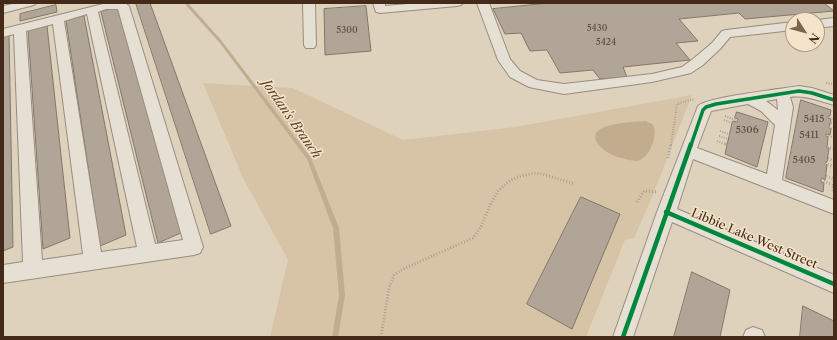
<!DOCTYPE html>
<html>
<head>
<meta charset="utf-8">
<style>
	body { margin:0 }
	#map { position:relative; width:837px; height:340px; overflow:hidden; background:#dfd2bc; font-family:"Libre Caslon Text",serif }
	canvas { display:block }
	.frame { position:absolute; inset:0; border:4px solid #442a18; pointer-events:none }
	.north { position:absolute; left:785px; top:12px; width:40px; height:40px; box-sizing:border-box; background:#f4e4ca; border:1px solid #ae9a83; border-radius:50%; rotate:126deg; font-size:11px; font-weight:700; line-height:16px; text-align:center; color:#442a18 }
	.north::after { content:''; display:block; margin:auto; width:14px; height:18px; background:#7a6551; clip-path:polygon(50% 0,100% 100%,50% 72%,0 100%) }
</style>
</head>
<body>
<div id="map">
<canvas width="837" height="340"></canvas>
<div class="frame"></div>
<div class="north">N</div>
</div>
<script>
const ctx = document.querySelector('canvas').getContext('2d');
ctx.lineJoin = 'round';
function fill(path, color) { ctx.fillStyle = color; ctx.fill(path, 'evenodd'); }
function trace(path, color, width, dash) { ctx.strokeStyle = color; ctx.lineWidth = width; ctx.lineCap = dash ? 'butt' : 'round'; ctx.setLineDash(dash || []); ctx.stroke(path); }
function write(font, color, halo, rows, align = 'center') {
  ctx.font = font + ' "Libre Caslon Text",serif'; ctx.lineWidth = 3; ctx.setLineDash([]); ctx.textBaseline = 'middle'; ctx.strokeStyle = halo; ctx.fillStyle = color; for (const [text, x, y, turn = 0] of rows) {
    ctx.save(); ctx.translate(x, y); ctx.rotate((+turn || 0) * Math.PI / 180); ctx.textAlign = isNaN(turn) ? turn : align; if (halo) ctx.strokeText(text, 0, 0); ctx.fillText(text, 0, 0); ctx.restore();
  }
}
const green = new Path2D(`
	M203,83L293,88L403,140L515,127L692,95L650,202L634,238L625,240L586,337H270L288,260L243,178Z`);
const water = new Path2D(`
	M646,121C647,122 651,123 652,124C660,132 649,161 636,161C631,161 623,158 618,157C611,155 602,150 598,144C583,122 636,122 646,121Z`);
const stream = new Path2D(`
	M184,3H188L221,40L311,158L339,228L345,295L338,337H332L339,295L333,228L307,159L219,42Z`);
const building = new Path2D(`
	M136,3H150L231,226L211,234Z
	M549,3H824L834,11L745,19L739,13L679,19L698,41L676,43L690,60L623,67L627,77L600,79L593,70L560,73L547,50L530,51L521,33L505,34L493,9Z
	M56,5L57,12L20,21V14Z
	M366,6L371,51L325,55L324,9Z
	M118,7L183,232L158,243L101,12Z
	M84,16L126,235L100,246L66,21Z
	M47,26L70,238L43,249L28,30Z
	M9,35L13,247L3,251V37Z
	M801,100L831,110L830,116H828V118L831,119L829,128L831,129L830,135L826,134V136L828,137L827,148H829L827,162L825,163L827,165L825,180L822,178L821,180V182L824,183L823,192L786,178Z
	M737,112L768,122L757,167L725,154L732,123L733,121L737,122L738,119L735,118Z
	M581,197L620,214L572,329L527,304Z
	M692,272L730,290L720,337H674Z
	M803,306L834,321V337H800Z`);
const pathFar1 = new Path2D(`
	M826,83L834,84
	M725,116L738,121
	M828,117L834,119
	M724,120L732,123
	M831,123L834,124
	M829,127L834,129
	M720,131L731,135
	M826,135L834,138
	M719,136L728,139
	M717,141L728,145
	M671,145L677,104L694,99`);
const path = new Path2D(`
	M725,144L728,145
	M827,147L834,149
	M668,158L671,144
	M828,158L834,161
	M825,163L834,167
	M826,176L834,179
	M821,180L833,185
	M833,191L834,180
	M637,202L644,191L658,192
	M381,337L389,288L394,275L403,269L473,238L481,227L490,205L498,191L511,180L518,177L534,173L542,174L575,184`);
const minor = new Path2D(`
	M17,3H36L34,5L3,13V6Z
	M107,3H125L129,6L203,247L200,253L194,255L3,283V265L23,262L14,34L3,37V29ZM106,9H118L183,240L155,244L98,12ZM87,14L137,247L101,252L64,21ZM53,24L83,254L42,260L26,31Z
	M303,3H315L316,45L314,48H306L304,45Z
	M373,3H385V6L419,3H463L461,5L457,6L380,13L376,12Z
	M477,3H489L510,59L520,71L537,80L564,84L652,74L682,67L693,59L712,43L722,31L726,30L793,22V30L730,37L720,49L703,65L691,73L652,82L564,94L529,87L510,77L498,60Z
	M834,18V26L817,28V20Z
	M799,86L812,88L834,95V105C819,101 806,95 790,97L793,107L782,180L834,200V214L693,159L677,209L834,275V293L672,222L633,337H613L657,212L698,106C708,97 781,89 799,86ZM777,99L778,110L766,101ZM748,104L761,111L775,125L767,174L697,148L711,111Z
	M753,327L762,330L765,337H743L746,330Z`);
const cyclewayFar1 = new Path2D(`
	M691,145L703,110L706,107L716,104L799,91L812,93L834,100`);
const cycleway = new Path2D(`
	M666,212L834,284
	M623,337L691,144`);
const farNumbernames = [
	["5430",597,28],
	["5300",347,30],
	["5424",606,42]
];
const numberNames = [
	["5415",814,119],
	["5306",747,130],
	["5411",809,135],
	["5405",804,160]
];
const streetNames = [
	["Libbie Lake West Street",754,239,23]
];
const waterNames = [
	["Jordan's Branch",291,119,55]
];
fill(green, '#d7c4a6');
fill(water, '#c1ac8e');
fill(stream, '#c1ac8e');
fill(building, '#b0a596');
trace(building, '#82776a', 1);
trace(minor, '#988d7f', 2);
trace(pathFar1, '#a9a297', 2, [1, 1.5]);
trace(path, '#a9a297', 3, [1, 2]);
fill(minor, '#e5dfd4');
trace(cyclewayFar1, '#00873e', 3.5);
trace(cycleway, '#00873e', 4.5);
write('9px', '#5f4938', null, farNumbernames);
write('10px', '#5f4938', null, numberNames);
write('12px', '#442a18', '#f4e4ca', streetNames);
write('italic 13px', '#604630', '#f4e4ca', waterNames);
</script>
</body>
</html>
